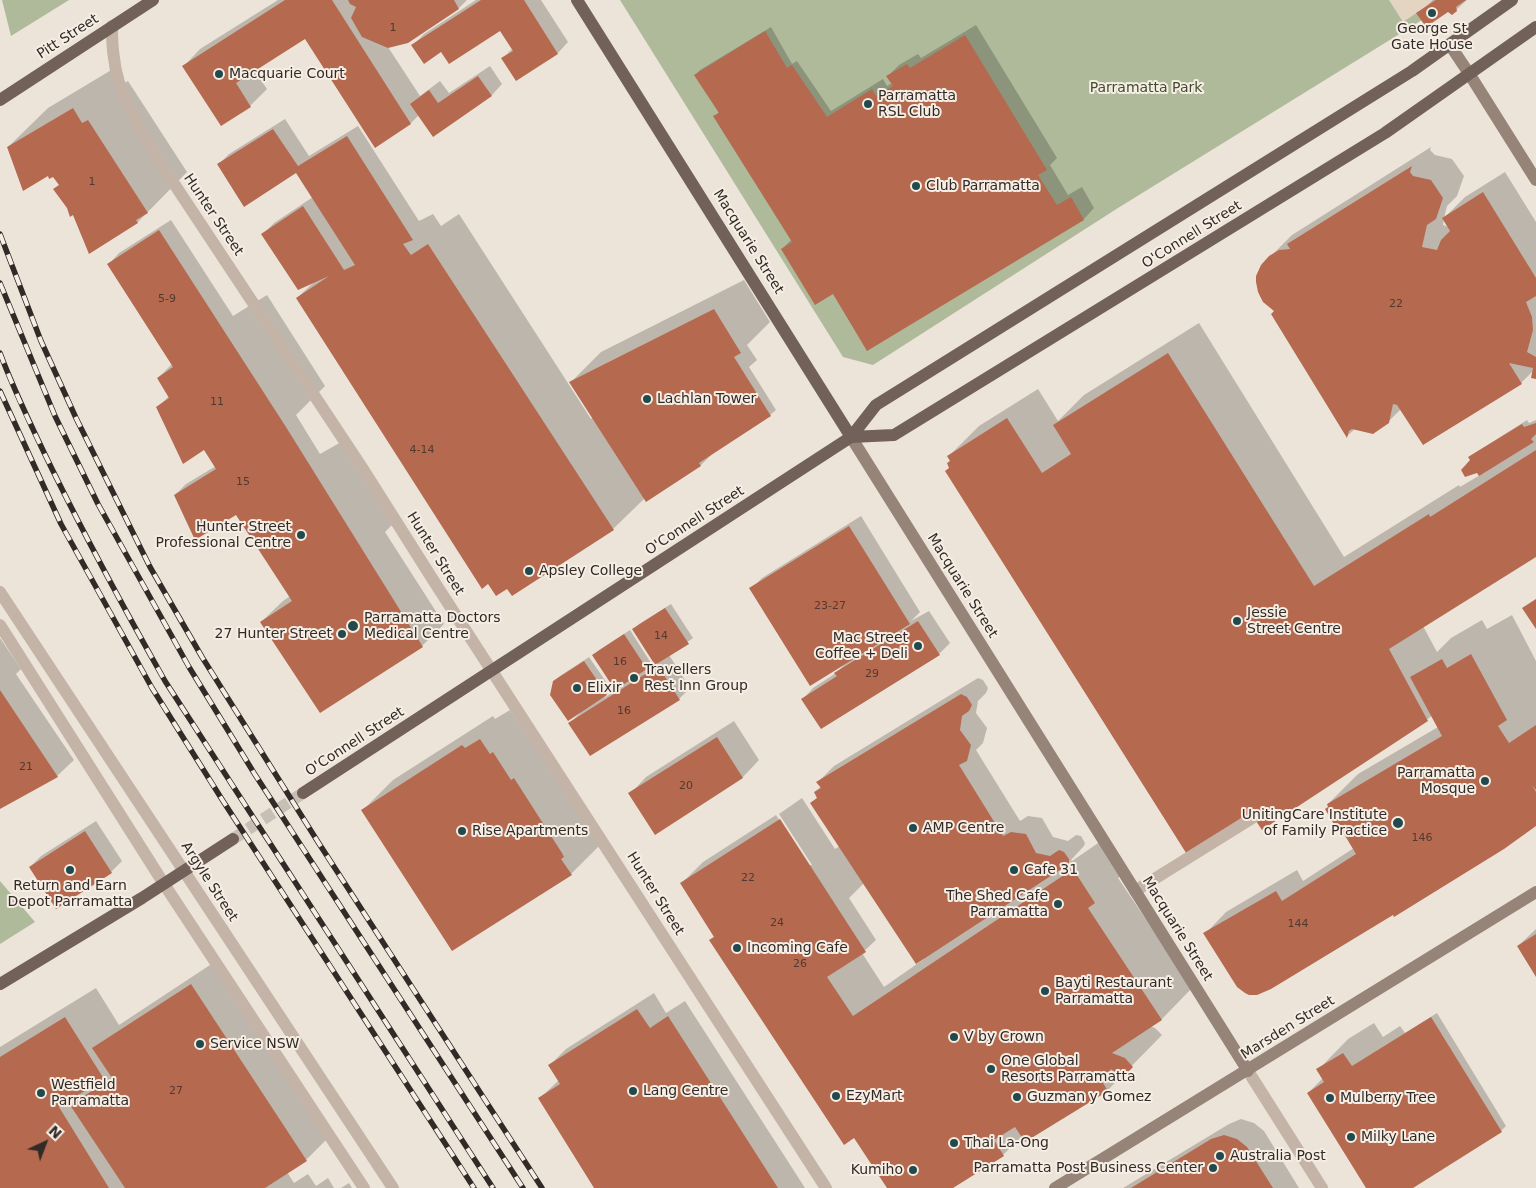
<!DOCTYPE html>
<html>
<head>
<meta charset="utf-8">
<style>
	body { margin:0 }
	#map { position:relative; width:1536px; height:1188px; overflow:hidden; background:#ede4d9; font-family:"DejaVu Sans",sans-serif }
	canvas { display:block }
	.north { position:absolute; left:20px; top:1118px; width:50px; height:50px; -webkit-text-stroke:4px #f6eee4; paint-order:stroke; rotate:43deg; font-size:14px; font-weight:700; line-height:20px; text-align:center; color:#312a26 }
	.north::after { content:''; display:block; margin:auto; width:18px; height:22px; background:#312a26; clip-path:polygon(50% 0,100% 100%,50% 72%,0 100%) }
</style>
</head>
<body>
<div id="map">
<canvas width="1536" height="1188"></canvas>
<div class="north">N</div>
</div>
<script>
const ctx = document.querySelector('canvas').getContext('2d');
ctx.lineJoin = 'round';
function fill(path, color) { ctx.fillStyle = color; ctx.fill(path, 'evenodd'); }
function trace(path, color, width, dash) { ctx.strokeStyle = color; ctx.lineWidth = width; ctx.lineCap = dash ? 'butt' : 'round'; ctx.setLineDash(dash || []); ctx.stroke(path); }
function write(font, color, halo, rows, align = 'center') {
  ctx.font = font + ' "DejaVu Sans",sans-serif'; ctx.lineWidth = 4; ctx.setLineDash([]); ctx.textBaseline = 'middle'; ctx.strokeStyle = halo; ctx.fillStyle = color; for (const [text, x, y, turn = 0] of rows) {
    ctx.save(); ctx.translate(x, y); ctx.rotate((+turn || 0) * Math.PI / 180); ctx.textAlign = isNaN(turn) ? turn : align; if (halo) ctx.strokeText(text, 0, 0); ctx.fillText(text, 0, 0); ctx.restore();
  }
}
const green = new Path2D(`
	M2,0H69L11,36Z
	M620,0H1453L1414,25L1118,208L873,365L843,357Z
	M0,881L35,922L0,944Z`);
const plaza = new Path2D(`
	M1389,0H1436L1403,22Z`);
const shadow = new Path2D(`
	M278,0H467L459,8L407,41L388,47L420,96L440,81L449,93L490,66L502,84L492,95L433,135L419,115L411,123L375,146L306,37L254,70L267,89L250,106L222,124L184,66L200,49Z
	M476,0H541L568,42L558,53L517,79L503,58L513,48L501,29L441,50L413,45L424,34Z
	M1433,0H1467L1456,10L1418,14Z
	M976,25L1057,158L1050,165L1068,195L1082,187L1094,208L1084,219L868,349L833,293L782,249L792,239L715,116L719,112L695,75L700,70L771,27L792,64L797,61L831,111L883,79L887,86L892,83L888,76L899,65L918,54L921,58Z
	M113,69L123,84L128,81L187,172L138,222L89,252L60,185L53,175L8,147L48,108Z
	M285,119L309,156L358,126L419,221L433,214L441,226L459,214L591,419L593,417L571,382L601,352L744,280L770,322L747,345L757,360L749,367L776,410L770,415L716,450L701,465L645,498L613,529L297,298L314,282L263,234L274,223L313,197L296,172L218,165L229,154Z
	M1431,147L1430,150L1435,155L1452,159L1464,176L1457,196L1447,206L1444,218L1465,197L1505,172L1536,222V377L1534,370L1521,383L1401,409L1388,422L1355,429L1347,436L1276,311L1270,257L1292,235ZM1444,219L1449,227L1443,225Z
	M171,220L233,316L267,295L325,386L296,415L320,454L343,441L394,523L385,532L444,624L422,646L320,711L261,622L283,601L290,596L237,513L175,495L186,484L216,466L204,448L158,407L169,396L158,378L172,364L109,264L119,253Z
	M1199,323L1344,557L1459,485L1460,487L1480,475L1470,458L1475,453L1527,420L1529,423L1536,420V555L1423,626L1437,652L1451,638L1482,620L1487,629L1512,615L1536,661V825L1393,913L1205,934L1226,912L1297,870L1303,881L1354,848L1328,804L1358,774L1438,727L1432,716L1262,828L950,467L951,460L949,456L979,426L1038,389L1058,421L1084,395Z
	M861,516L920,612L911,621L929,611L950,643L939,654L803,699L813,688L836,673L846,663L751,589L762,578Z
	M671,604L693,638L669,655L690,688L679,699L570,723L581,712L554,681L560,676L589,657L611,689L604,698L616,690L594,655L599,650L630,630L651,663L643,672L656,664L634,629L639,624Z
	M0,638L21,669L16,674L74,760L57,776L0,808Z
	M978,678L983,680L988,688L986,693L978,701L976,713L987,728L983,743L976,750L1020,821L1028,816L1042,818L1053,837L1068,841L1076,835L1081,836L1085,843L1084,846L1071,860L1072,861L1104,839L1125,872L1118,878L1192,988L1162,1019L1150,1026L1155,1028L1162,1035L1108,1090L1026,1141L1022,1136L1003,1155L950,1188H888L855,1136L710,940L715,936L682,883L703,862L776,815L809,865H812L779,814L802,798L835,849L840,846L812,803L818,797L815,792L821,786L818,782L834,766ZM864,883L924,959L884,987L862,953L876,940L849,898Z
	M510,710L601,844L571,874L363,810L393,780L493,716L495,719Z
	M734,721L759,760L743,777L655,833L630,794L646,777Z
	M96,821L122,861L111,872L57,907L30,867L41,856Z
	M1536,929V975L1518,946Z
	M213,963L328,1138L306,1160L287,1172L294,1183L308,1174L316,1186L328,1178L334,1188H0V1047L96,988L119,1025Z
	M654,993L666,1013L685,1001L805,1188H596L539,1099L559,1080L550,1065L566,1049Z
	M1437,1013L1506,1126L1501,1131L1411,1188H1368L1308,1093L1323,1078L1318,1070L1348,1039L1374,1023L1383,1037L1400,1026L1405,1033Z
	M1241,1119L1254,1123L1264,1131L1299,1188H1123L1229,1124Z
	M349,1183L352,1188H341Z`);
const building = new Path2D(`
	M285,0H332L411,124L375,148L305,39L236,83L251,107L221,126L182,66Z
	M348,0H454L459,9L408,43L388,48L362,37L351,18L356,7L350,4Z
	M481,0H524L558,54L516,81L501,58L513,51L500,31L449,64L441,52L424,64L411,45Z
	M1436,0H1466L1456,7L1457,11L1452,15L1448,12L1426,27L1416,13Z
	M765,31L787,68L792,65L827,117L872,89L876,96L893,86L886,76L907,64L910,68L965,35L1047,170L1038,175L1057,205L1071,197L1084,220L867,351L833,294L815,305L781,249L792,242L713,116L719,113L694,75Z
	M478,76L492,96L433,137L410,104L429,90L438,103Z
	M73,108L82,123L88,120L148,213L136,220L138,223L89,254L73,215L70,217L67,208L53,189L59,185L53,177L49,179L48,176L23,191L7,147Z
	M273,129L298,166L347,136L413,240L403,244L411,255L428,244L614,530L512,596L507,589L496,596L488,584L482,589L296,298L329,276L298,290L261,234L303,206L344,270L355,265L296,173L244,207L217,164Z
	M1412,166L1410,172L1413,176L1431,180L1443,198L1436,219L1427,225L1422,247L1437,250L1441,240L1450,231L1442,218L1483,192L1536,278V296L1526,302L1532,317L1533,330L1527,352L1536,357V379L1531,378L1533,368L1509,363L1522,384L1423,445L1397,405L1393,404L1389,423L1373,434L1352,429L1349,431L1347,438L1271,314L1274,311L1263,302L1258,292L1256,282V276L1261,265L1269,256L1279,250L1290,249L1287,244Z
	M159,230L286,427L423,647L320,713L260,622L292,601L236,515L195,540L174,495L216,469L204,450L183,464L156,407L169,398L157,378L173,367L107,264Z
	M714,309L741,353L734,357L771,416L699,463L701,466L646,502L569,382Z
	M1168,353L1314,586L1429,514L1430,517L1536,450V557L1389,649L1428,721L1262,830L1252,815L1188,856L945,471L949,468L947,463L950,461L947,456L1007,418L1042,473L1071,454L1053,425Z
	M1536,423V434L1531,439L1534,442L1479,476L1477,473L1465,477L1461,470L1470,460L1468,457L1522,424L1524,427Z
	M849,526L910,624L810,686L749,588Z
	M1536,599V629L1522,608Z
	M665,608L689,644L655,665L632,629Z
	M918,621L940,655L821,729L801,699L837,676L834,673Z
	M624,634L647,669L615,690L592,655Z
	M1471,654L1507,720L1498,726L1509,743L1536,725V790L1532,785L1536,792V826L1504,849L1394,917L1393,915L1271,989L1257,995H1249L1245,993L1237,987L1203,933L1276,891L1282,901L1356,854L1338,824L1335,826L1325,809L1328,807L1327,804L1442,736L1410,677L1442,659L1447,668Z
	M584,661L607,695L568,721L550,695L553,681Z
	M658,666L680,700L590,756L568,723Z
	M0,690L58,777L0,809Z
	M961,694L967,697L972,705L969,711L962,716L960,730L971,745L967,761L959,765L1003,836L1011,832L1026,834L1036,853L1050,856L1059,850L1064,852L1069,859V864L916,964L810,803L817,798L814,792L821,788L816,782Z
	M717,737L743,778L655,835L628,793Z
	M480,739L490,754L493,752L511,780L514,778L562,853L564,857L561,859L572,875L452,951L361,810L462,745L465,748Z
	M780,819L866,952L827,977L853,1016L1073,869L1095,903L1088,908L1162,1020L1112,1053L1125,1058L1133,1067L1122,1078L1111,1069L1107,1075L1110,1079L1103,1083L1108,1091L1025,1142L1015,1127L994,1140L1004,1156L953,1188H887L854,1138L844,1145L709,940L714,937L680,883Z
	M85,831L112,873L56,909L29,867Z
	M1536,934V977L1517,946Z
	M191,984L307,1161L265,1188H125L70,1105L112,1078L92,1048Z
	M637,1009L650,1028L668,1016L778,1188H594L538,1098L560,1084L548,1065Z
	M65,1017L104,1079L59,1107L109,1188H0V1057Z
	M1431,1017L1502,1132L1413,1188H1366L1307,1093L1324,1082L1316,1069L1343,1053L1352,1066Z
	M1224,1135L1237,1139L1247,1147L1273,1188H1131L1211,1139Z`);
const primaryTunnel = new Path2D(`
	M233,839L303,793`);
const lane = new Path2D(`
	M0,592L393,1188
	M1135,891L1254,817`);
const street = new Path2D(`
	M112,26C112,37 112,47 114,58C118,97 141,130 161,164L363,469L435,583L826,1188
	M0,625L164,884L364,1188
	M1248,1071L1322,1188`);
const secondary = new Path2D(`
	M1450,45L1470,75L1536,180
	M851,437L1248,1071
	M1055,1188L1536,892`);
const primary = new Path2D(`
	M577,0L851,437
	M0,100L153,0
	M851,437L894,435L1385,133L1536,27
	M303,793L851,437L876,405L1412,71L1512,0
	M0,984L142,898L233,839`);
const rail = new Path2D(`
	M0,234L41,341L76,418L150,567L202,657L318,842L542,1188
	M0,283L55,416L98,504L189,667L254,773L523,1188
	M0,353C15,393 34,432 53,471C88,542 126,612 165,681L493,1188
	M0,391L61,524L152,688L223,801L474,1188`);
const markers = [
	[1432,13,5,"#22494c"],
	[219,74,5,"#22494c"],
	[868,104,5,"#22494c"],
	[916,186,5,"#22494c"],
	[647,399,5,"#22494c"],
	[301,535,5,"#22494c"],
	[529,571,5,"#22494c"],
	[1237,621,5,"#22494c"],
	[353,626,6,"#22494c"],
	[342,634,5,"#22494c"],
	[918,646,5,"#22494c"],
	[634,678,5,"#22494c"],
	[577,688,5,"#22494c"],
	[1485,781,5,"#22494c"],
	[1398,823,6,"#22494c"],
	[913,828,5,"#22494c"],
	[462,831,5,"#22494c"],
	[70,870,5,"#22494c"],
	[1014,870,5,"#22494c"],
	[1058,904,5,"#22494c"],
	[737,948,5,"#22494c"],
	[1045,991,5,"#22494c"],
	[954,1037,5,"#22494c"],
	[200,1044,5,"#22494c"],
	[991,1069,5,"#22494c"],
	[633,1091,5,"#22494c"],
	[41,1093,5,"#22494c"],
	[836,1096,5,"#22494c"],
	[1017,1097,5,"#22494c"],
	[1330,1098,5,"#22494c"],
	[1351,1137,5,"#22494c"],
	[954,1143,5,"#22494c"],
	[1220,1156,5,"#22494c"],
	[1213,1168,5,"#22494c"],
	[913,1170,5,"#22494c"]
];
const numberNames = [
	["1",393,28],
	["1",92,182],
	["5-9",167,299],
	["22",1396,304],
	["11",217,402],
	["4-14",422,450],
	["15",243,482],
	["23-27",830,606],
	["14",661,636],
	["16",620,662],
	["29",872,674],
	["16",624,711],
	["21",26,767],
	["20",686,786],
	["146",1422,838],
	["22",748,878],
	["24",777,923],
	["144",1298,924],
	["26",800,964],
	["27",176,1091]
];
const poiNames = [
	["George St",1432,29,"center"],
	["Gate House",1432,45,"center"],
	["Macquarie Court",229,74],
	["Parramatta",878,96],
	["RSL Club",878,112],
	["Club Parramatta",926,186],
	["Lachlan Tower",657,399],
	["Hunter Street",291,527,"right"],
	["Professional Centre",291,543,"right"],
	["Apsley College",539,571],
	["Jessie",1247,613],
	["Street Centre",1247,629],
	["Parramatta Doctors",364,618],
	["Medical Centre",364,634],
	["27 Hunter Street",332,634,"right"],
	["Mac Street",908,638,"right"],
	["Coffee + Deli",908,654,"right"],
	["Travellers",644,670],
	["Rest Inn Group",644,686],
	["Elixir",587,688],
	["Parramatta",1475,773,"right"],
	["Mosque",1475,789,"right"],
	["UnitingCare Institute",1387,815,"right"],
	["of Family Practice",1387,831,"right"],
	["AMP Centre",923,828],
	["Rise Apartments",472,831],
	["Cafe 31",1024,870],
	["Return and Earn",70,886,"center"],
	["Depot Parramatta",70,902,"center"],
	["The Shed Cafe",1048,896,"right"],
	["Parramatta",1048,912,"right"],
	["Incoming Cafe",747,948],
	["Bayti Restaurant",1055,983],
	["Parramatta",1055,999],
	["V by Crown",964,1037],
	["Service NSW",210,1044],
	["One Global",1001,1061],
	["Resorts Parramatta",1001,1077],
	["Westfield",51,1085],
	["Parramatta",51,1101],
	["Lang Centre",643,1091],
	["EzyMart",846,1096],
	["Guzman y Gomez",1027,1097],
	["Mulberry Tree",1340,1098],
	["Milky Lane",1361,1137],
	["Thai La-Ong",964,1143],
	["Australia Post",1230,1156],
	["Parramatta Post Business Center",1203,1168,"right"],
	["Kumiho",903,1170,"right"]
];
const streetNames = [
	["Pitt Street",68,37,-33],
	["Hunter Street",213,215,56],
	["O'Connell Street",1192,235,-32],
	["Macquarie Street",748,242,58],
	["O'Connell Street",695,521,-33],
	["Hunter Street",435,554,58],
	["Macquarie Street",962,586,58],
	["O'Connell Street",355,742,-33],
	["Argyle Street",209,882,57],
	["Hunter Street",655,894,58],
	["Macquarie Street",1177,929,58],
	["Marsden Street",1288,1028,-32]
];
const parkNames = [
	["Parramatta Park",1146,88]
];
fill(green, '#afba9b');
fill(plaza, '#e3d5c2');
fill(shadow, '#0003');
fill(building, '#b5694f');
trace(primaryTunnel, '#c7bfb5', 12, [12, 6]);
trace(lane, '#c3b4a7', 12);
trace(street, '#c3b4a7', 12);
trace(secondary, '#968479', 12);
trace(primary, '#716159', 12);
trace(rail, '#312a26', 5.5);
trace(rail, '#f6eee4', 4, [11]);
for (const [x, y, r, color] of markers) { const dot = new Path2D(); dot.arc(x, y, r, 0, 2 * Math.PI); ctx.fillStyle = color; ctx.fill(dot); trace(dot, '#f6eee4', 2); }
write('11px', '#523a30', null, numberNames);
write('14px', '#312a26', '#f6eee4', poiNames, 'left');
write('14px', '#312a26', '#f6eee4', streetNames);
write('14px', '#404c2d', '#f6eee4', parkNames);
</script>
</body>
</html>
